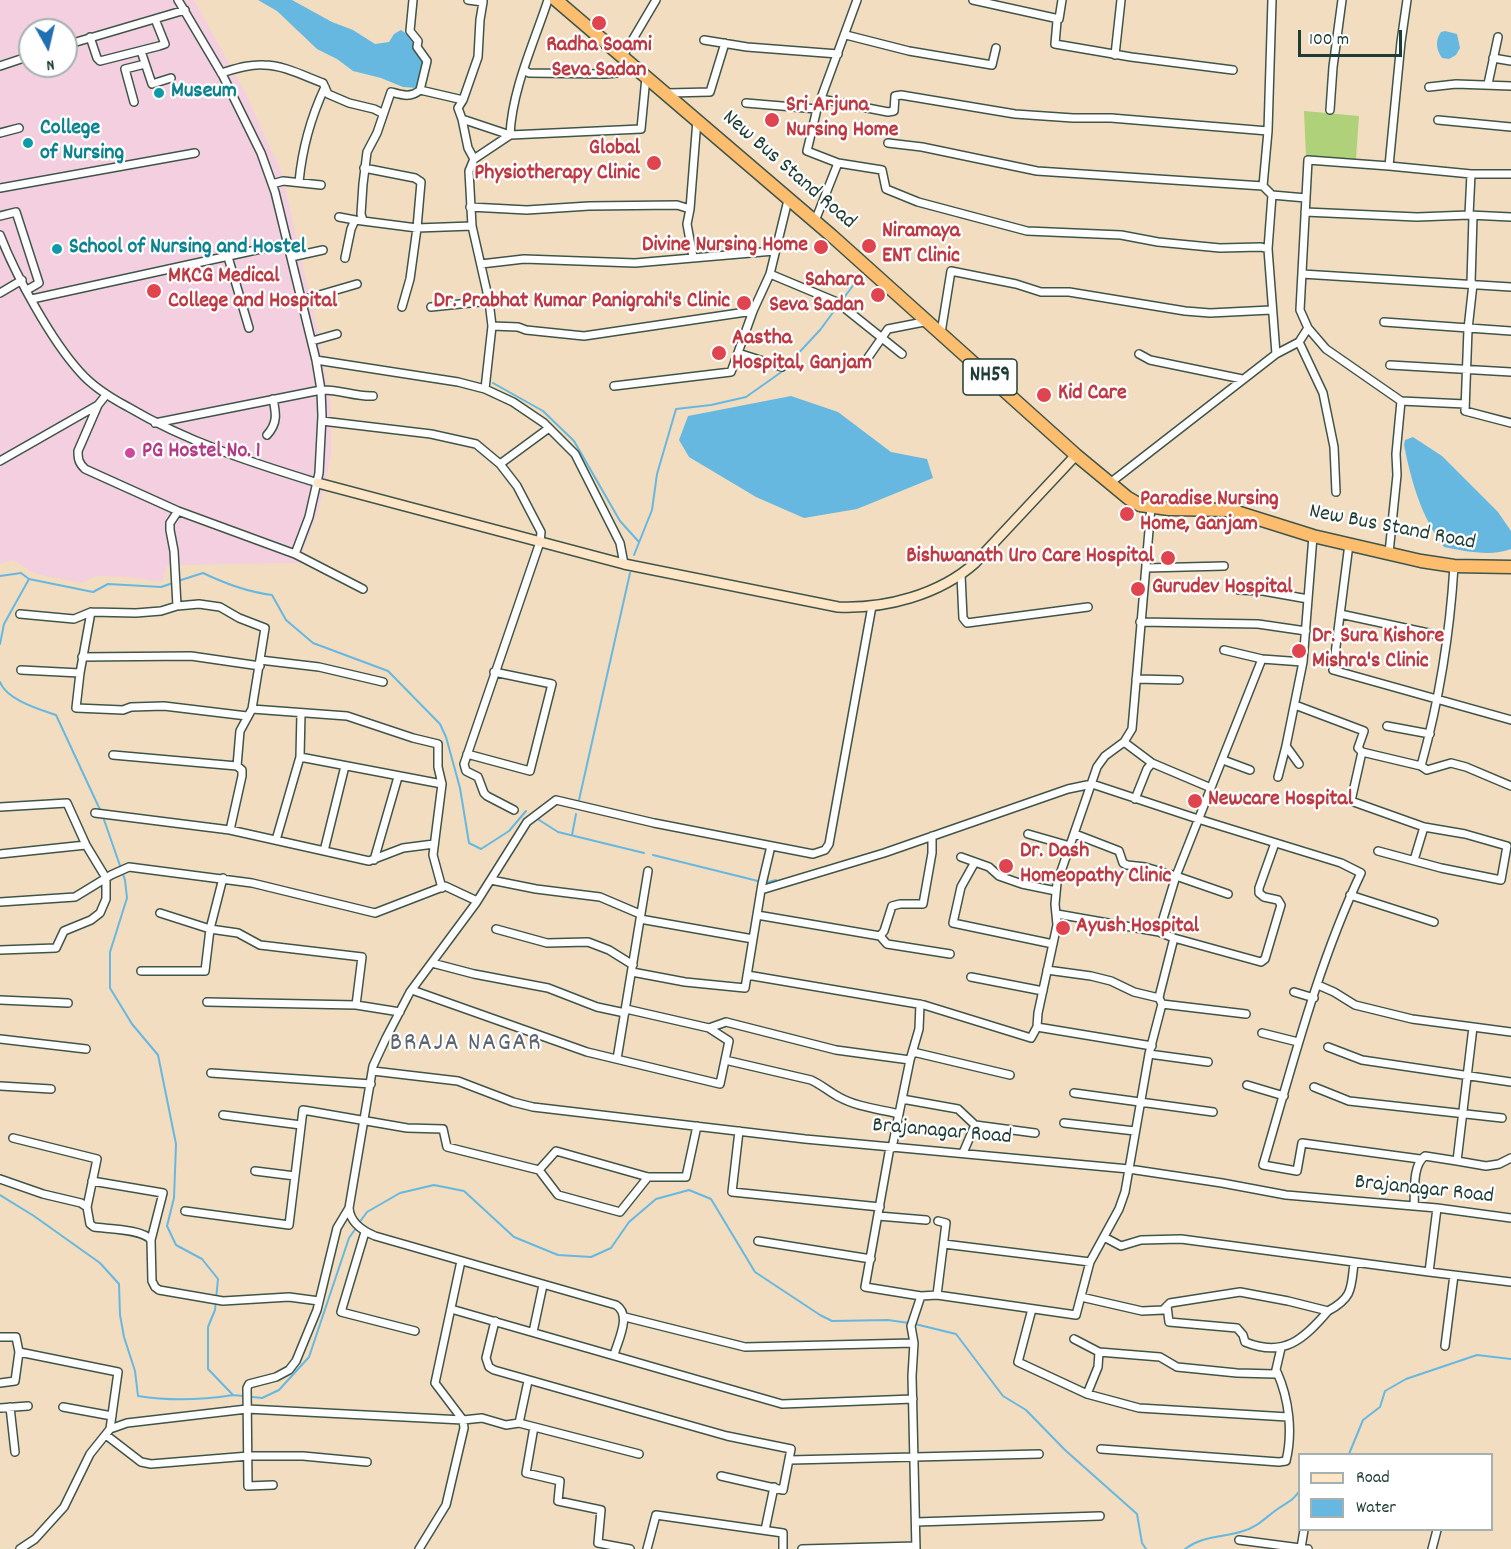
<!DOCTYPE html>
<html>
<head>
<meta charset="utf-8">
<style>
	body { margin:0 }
	#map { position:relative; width:1511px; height:1549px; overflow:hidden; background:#f2ddc0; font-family:Dekko,sans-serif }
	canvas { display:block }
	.legend { position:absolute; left:1298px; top:1453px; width:195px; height:78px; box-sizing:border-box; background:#fff; border:2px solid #a5b1ae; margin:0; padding:8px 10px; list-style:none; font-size:18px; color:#1f3d34 }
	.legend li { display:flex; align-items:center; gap:12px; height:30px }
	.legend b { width:30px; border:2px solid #a5b1ae }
	.north { position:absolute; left:18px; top:18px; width:60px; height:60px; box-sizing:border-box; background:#fff; border:2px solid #a5b1ae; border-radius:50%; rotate:172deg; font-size:16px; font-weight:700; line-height:24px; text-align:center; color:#1f3d34 }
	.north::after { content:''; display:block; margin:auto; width:21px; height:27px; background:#1f6fb2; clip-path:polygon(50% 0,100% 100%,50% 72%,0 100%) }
	.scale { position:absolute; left:1298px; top:30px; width:104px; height:27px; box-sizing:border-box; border:3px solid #1f3d34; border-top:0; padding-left:8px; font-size:18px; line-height:21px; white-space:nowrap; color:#1f3d34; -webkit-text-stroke:4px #fff; paint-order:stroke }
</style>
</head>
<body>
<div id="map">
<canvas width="1511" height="1549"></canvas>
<ul class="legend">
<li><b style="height:8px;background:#fee5c5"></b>Road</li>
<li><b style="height:16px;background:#66b8e1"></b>Water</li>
</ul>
<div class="north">N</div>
<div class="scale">100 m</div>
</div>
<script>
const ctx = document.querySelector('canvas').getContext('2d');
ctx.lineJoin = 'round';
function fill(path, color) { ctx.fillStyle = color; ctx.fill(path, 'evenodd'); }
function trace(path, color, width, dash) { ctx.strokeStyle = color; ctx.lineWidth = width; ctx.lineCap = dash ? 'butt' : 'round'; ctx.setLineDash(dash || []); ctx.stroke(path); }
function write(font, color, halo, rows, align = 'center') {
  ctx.font = font + ' Dekko,sans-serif'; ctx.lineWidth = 4.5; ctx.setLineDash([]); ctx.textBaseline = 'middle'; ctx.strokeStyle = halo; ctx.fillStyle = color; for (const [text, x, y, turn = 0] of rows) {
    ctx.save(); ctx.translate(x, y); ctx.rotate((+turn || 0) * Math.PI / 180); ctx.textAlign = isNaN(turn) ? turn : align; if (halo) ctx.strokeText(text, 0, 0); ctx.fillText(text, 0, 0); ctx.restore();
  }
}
const built = new Path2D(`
	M0,0H194L246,94L282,174L318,332L331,407V456L318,512L298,563L167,565L162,582L128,577L96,576L82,583L36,574L13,560L0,564ZM30,30H66V66H30Z`);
const green = new Path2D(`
	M1304,111L1359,116L1356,159L1306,156Z`);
const water = new Path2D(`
	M258,0H292L332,22L353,30L375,44L389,42L394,34L401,30L415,40L426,63L417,88L403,87L381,78L353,71L337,59L317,49L277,11Z
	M1445,31L1457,34L1460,48L1456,55L1449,59L1442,58C1436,49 1435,41 1441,32Z
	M791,396L838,412L891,452L927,459L933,478L857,509L804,518L756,497L689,457L679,440L688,416Z
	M1413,437L1442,456L1498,512L1511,531V549C1491,557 1464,551 1444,547C1421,517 1411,480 1404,445L1405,440Z`);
const stream = new Path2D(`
	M493,383L543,411L574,441L620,521L639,542
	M634,555L652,510L657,474L676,409L711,405L746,397L780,373L820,330L863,272
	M0,576L21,573L29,579L93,592L108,584L161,587L173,583
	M178,581L203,573C226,584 247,592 272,595L286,620L313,643L388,671L440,724L446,737L460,788L469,843L481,849L509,831L526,811
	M0,644L4,624L29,579
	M0,682C7,700 39,709 56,715L102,814L125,880L127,898L110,952V988L132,1024L158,1055L176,1144L174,1198L167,1226L176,1245L202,1259L218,1279L215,1310L208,1327V1369L233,1395L262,1398L279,1390L309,1357L349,1238L356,1228
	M579,800L630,573
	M536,818L558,832L644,853
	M572,835L576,814
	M653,855L758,881
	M768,882L776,880
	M0,1195L34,1216L100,1263L119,1284L120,1315L124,1337L135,1371L138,1396C169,1401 202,1400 233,1395
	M359,1223L367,1212L400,1193L434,1185L464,1191L514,1237L558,1255L591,1257L611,1248L629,1222L656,1199L689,1190L711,1199L755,1272L820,1315L832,1321L888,1320L909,1323
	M915,1324L956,1334L1003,1396L1026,1410L1065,1450L1137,1514L1142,1543L1146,1549
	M1349,1454L1363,1420L1380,1407L1385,1391L1406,1379L1477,1355L1511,1359
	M1185,1549C1203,1535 1223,1538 1243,1531C1258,1527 1267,1516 1279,1508C1288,1502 1294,1500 1300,1490`);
const street = new Path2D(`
	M413,0L410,31L418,41L417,47L427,61L420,90L463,100L458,108L462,119L510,135L641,129L646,77
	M468,0L483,2V0
	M973,0L1059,19
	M1062,0L1059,19L1057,21L1055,44L1131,57L1233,70
	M846,35L909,51L992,65L996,48
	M90,37L97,58L100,61L159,46L165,44L155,19
	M704,40L747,47L838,54
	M66,45L185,10
	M141,51L152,84L171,78
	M1115,55L1121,0
	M623,56L656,0
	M1493,58L1511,61
	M0,66L30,56
	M524,70L529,73L605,74L617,73L632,65
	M221,73C235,69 249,64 264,65C283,65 304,76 323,83L328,94L349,103L374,109L382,113
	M1488,84L1498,37
	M1429,87L1456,84L1511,86
	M668,93L710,92L725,43
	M821,99L888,112L894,111L895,96L901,95L1015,114L1073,118H1111L1268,131
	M463,100L478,57L480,20L483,2
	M134,102L125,69L145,64
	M746,103L817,109
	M1330,110L1333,67L1342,0
	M462,119L468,148L474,159
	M1438,120L1511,127
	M0,133L19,128
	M888,143L922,147L1037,171L1263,186L1272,195L1306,198
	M838,163L882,170L886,189L918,202L1027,231L1121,235L1158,242L1220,248L1261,247L1268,249
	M1389,166L1471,174H1511
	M299,182C302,150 311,117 325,87
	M272,184L283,181L321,185
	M1263,186L1268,131L1272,0
	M0,188L195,153
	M1272,195L1268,249L1276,354
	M470,207L527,210L589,206L677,205L690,209L697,120
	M690,209L687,224L693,257
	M1305,212L1417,217L1469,215L1511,217
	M1469,215L1471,174
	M0,216L16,212L39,283L27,290
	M339,217L355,220
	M363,220L361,214L363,184L367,152L377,133L391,92C402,95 411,98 420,90
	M815,221L838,163L807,151L817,109L857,0
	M472,226L489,301L492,326L485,389
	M0,235C16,276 51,340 80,372C93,387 111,398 128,407C187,442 253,463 318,483
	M228,257L249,328
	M291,257L323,250
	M345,258L351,229L355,220L417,228L421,182L415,178L364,168
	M481,264L524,259L635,263L774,251
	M770,274L837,302L902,354
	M1302,274L1511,287
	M1471,283L1473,216
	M1473,284L1468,329L1465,411L1511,423
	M0,293L22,280
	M32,299L288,243
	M302,300L357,284
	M402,307L410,279L417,228L472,226L469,171L474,159L510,135C512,89 534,43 548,0
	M431,307L489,301
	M1384,322L1511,331
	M492,326L518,327L526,330L584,336L753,311
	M941,333L951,271L1016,284L1041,292H1069L1185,311L1210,313L1271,310
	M312,341L337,334
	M1299,342L1323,393L1334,447L1336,492
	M738,353L782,367
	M1139,354L1150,360L1242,379
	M867,359L888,329L929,321
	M316,360L458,382L485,389L513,402L544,423L575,454L620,543L624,564
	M1390,365L1511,372
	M614,386L731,372L753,311L770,274L788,200
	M1401,401L1465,404
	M98,405L78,451C78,460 79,463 85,469L178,511L295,554L309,517L319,473L322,416L321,390L316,360L275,192L261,153L223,76L178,0
	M322,421L431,434L476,444L500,464L517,486L541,532L540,542L464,764L466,771L478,777L484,793L487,796L514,810
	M155,423L321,390C339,389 355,397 373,396
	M267,435C278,423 276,413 273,399
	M0,461L98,405L106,395
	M500,464L549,428
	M1110,483L1276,354L1299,342L1308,328
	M1349,544L1333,670L1511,720
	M1389,553L1397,475L1396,454L1401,401L1326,349L1308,328L1300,310L1308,160L1389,166L1401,42L1407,0
	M295,554L363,589
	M1146,568L1224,566
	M961,575L963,618L967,623L1088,607
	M1239,590L1263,591L1308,599
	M177,606L174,551L170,530V523L178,511
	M91,612L80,673L76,708L123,710L131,707L164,706L247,716
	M20,614L74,619L91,612L136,613L161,611L177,606L199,604L220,607L239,618L265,628L252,709L240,731L237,766
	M1340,614L1447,637
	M1140,622L1258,624L1306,631
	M1224,650L1262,659
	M82,657L191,656L260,666
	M260,660L319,667L383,682
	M21,670L80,673
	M1136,679L1179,680
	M1295,705L1364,731L1358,748L1362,752L1421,766L1427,770L1451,763L1466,767L1511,786
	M252,709L347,716L413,738L438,744V767L442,784L433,855L442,888
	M1387,726L1430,734
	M1124,742L1152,763
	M1362,752L1351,801L1424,827L1465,834L1507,846L1501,880L1441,868L1378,851
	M467,754L530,771L552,684L494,672
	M113,755L237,766L242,770V776L230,830
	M300,757L442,784
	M1223,760L1250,770
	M1299,764L1286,746L1303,662
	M1421,766C1439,701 1450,633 1454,566
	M1278,777L1286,746
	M1135,799L1147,769L1152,763L1211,788
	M0,807L67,803L86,845L106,878V899L100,913L91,920L64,931L56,948L0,950
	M95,813L230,830L369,861L403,848L434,844
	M1028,834L1070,846
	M1075,834L1119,851L1123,863L1127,865L1145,867L1176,876L1228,894
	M276,840L300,757L301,713
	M324,851L345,766
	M0,854L86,845
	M961,857L989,867L999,876L1022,884L1056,891
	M374,860L398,777
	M1414,860L1424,827
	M975,862L961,887L953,923L1053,944
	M491,880L536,889L600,897L640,914
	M761,890L884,853L1068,789L1092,784L1198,819L1341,863L1361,873C1317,966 1292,1067 1263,1165L1297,1171L1302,1143L1420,1159
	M1350,895L1434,922
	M0,902L75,897L111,875L129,867L252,883L375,913L445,886L477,901
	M160,913L210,929L238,933L260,945L362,957L356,1005
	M1057,914L1159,932
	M757,915L880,936L887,944L950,954
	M640,919L753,939
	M496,929L547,943L588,942L609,950L633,965
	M880,936L884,931L892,906L900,904H923L932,853V836
	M1174,938L1261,962L1265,959L1281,905L1278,900L1264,897L1259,893V888L1275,843
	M432,963L474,974L548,988L597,1007L625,1013
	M1047,970L1091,976L1111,981L1134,992L1159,998
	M141,971H205L210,929L223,878
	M632,972L685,982L745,988L762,884L771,846
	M747,975L924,1005L1031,1038L1037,1027L1038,1013L1057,925L1055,904L1057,883L1097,767L1105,756L1124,742L1132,729L1151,507
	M971,977L1043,991
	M1318,985L1334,992L1355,1005L1412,1019L1473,1027L1457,1161L1425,1156C1412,1165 1415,1192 1414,1206
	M412,990L587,1052L720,1084L729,1041L709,1028L626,1009
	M1294,992L1314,998
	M0,1000L68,1003
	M207,1002L356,1005L400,1012
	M1162,1004L1246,1014
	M1037,1027L1152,1046
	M1473,1027L1511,1032
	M709,1028L726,1022L836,1050L910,1060
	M1262,1033L1298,1042
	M0,1039L86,1049
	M1328,1047L1362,1060L1511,1082
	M913,1052L1010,1075
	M1149,1054L1208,1062
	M617,1059L648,871
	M725,1060L811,1080C822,1085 829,1092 839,1097C857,1107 879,1109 899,1114
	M373,1071L458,1081L513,1102L533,1107L805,1139L1129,1169L1222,1183L1286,1195L1437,1208L1511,1218
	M211,1073L371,1084
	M1247,1085L1284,1096
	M0,1086L51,1089
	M1314,1087L1349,1101L1502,1118
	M1074,1093L1213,1112
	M902,1099L958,1109L975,1125
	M223,1115L301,1125
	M1064,1123L1135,1131
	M739,1131L732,1192L880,1207
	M13,1138L97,1159L87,1207
	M890,1147L865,1287L921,1296
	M892,1148L910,1060L919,1029L920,1004
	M963,1153L975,1125L1035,1133
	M1457,1161L1486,1166L1499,1164L1511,1158
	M539,1170L556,1151L648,1177H686L697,1126
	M255,1171L295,1176
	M0,1179L43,1194L81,1203L87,1207L90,1224L94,1227C108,1229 143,1229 151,1240L152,1281L155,1287L159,1290L223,1301L289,1297L319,1301
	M92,1181L163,1193L151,1240
	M349,1208C350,1222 363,1231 375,1236L616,1305C632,1315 618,1340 614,1355
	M185,1211L289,1225L303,1110L407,1128L443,1129L447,1147L539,1170L558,1195L620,1212L648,1177
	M878,1216L926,1220
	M365,1232L341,1312L415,1331
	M1104,1237L1121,1246L1141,1240L1181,1239L1429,1272L1437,1208
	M758,1241L871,1259
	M944,1244L1090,1262
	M1429,1272L1511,1282
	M937,1295L946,1223L938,1221
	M1081,1297L1142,1311L1163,1310L1170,1303L1240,1292L1288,1301L1328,1311C1353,1298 1351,1288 1354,1263
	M1167,1306L1169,1322L1237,1328L1243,1335L1245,1342C1284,1358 1304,1339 1328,1311
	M451,1309L782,1404L913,1399
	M1032,1309L1018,1362L1087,1394L1139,1408L1288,1417
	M625,1317L745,1347L914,1343
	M495,1321L486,1358L489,1367L494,1370L727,1436L791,1449L783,1490L721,1476
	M533,1332L543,1285
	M0,1337H16L19,1352L15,1381L0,1383
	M1074,1339L1099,1352L1160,1357L1177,1367L1237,1373L1275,1374L1281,1348
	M1445,1346L1454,1275
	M19,1352L118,1372L110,1429
	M1087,1394L1098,1367L1099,1352
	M10,1407L15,1452
	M63,1407L112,1416
	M0,1408L28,1406
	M519,1423L528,1381
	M534,1427L526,1473L560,1481L558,1501L601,1510L598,1543L630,1549
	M106,1435L141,1462L151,1464L249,1456H303L367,1462
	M1101,1449L1279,1462L1286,1461C1293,1432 1289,1399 1277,1372
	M790,1460L1039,1454
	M273,1485L248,1486L247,1388L249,1384L276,1377L289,1370L296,1361L317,1310L337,1228L349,1208L373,1066L386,1038L410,992L476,903L527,822L556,800L654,823L813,854L825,850L829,844L872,606
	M916,1522L1100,1516
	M765,1530L774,1487
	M1239,1540L1308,1549
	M1301,1548L1304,1530
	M20,1549L35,1539L64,1507L90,1454L110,1429L127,1423L247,1409L463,1420L482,1418L506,1425L519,1423L639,1454
	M419,1549L446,1505L464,1428L463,1420L435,1383L461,1261
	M647,1549L656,1515L783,1533V1549
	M802,1549L916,1546
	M916,1549L912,1376L914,1343L911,1326L921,1296L937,1295L1076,1315L1090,1262L1119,1209L1125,1192L1149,1054L1162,1004L1159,998L1160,993L1174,938L1159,932L1176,876L1262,659L1303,662L1313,536
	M1432,1549L1437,1530`);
const secondary = new Path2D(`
	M318,483L624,564L838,607C885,609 939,595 975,563L1076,455`);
const highway = new Path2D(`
	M556,0L832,236L1076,455L1128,498L1140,505L1169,509L1230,510L1313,536L1421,561L1454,566L1511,567`);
const markers = [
	[599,23,8,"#e0444e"],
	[159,93,6,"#0f9aa8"],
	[772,120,8,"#e0444e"],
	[28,143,6,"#0f9aa8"],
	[654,163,8,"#e0444e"],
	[869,246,8,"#e0444e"],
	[821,247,8,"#e0444e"],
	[57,249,6,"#0f9aa8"],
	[154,291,8,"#e0444e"],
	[878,295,8,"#e0444e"],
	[744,303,8,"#e0444e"],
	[719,353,8,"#e0444e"],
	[1044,395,8,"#e0444e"],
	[130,453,6,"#d1479c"],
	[1127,514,8,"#e0444e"],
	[1168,558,8,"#e0444e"],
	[1138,589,8,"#e0444e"],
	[1299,651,8,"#e0444e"],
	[1195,801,8,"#e0444e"],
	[1006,866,8,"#e0444e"],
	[1063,928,8,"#e0444e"]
];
const shields = [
	[990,377,54]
];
const shieldNames = [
	["NH59",990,377]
];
const healthNames = [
	["Radha Soami",599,47,"center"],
	["Seva Sadan",599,72,"center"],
	["Sri Arjuna",786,107],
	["Nursing Home",786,132],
	["Global",640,150,"right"],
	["Physiotherapy Clinic",640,175,"right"],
	["Niramaya",882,233],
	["ENT Clinic",882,258],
	["Divine Nursing Home",808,247,"right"],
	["MKCG Medical",168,278],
	["College and Hospital",168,303],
	["Sahara",864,282,"right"],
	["Seva Sadan",864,307,"right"],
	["Dr. Prabhat Kumar Panigrahi's Clinic",730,303,"right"],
	["Aastha",732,340],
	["Hospital, Ganjam",732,365],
	["Kid Care",1058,395],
	["Paradise Nursing",1140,501],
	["Home, Ganjam",1140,526],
	["Bishwanath Uro Care Hospital",1154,558,"right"],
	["Gurudev Hospital",1152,589],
	["Dr. Sura Kishore",1312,638],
	["Mishra's Clinic",1312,663],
	["Newcare Hospital",1208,801],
	["Dr. Dash",1020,853],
	["Homeopathy Clinic",1020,878],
	["Ayush Hospital",1076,928]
];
const cultureNames = [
	["Museum",171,93],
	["College",40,130],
	["of Nursing",40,155],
	["School of Nursing and Hostel",69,249]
];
const streetNames = [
	["New Bus Stand Road",788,171,41],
	["New Bus Stand Road",1392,529,11],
	["Brajanagar Road",942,1133,5],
	["Brajanagar Road",1424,1191,6]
];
const hotelNames = [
	["PG Hostel No. 1",142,453]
];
const quarterNames = [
	["BRAJA NAGAR",466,1045]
];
fill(built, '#f3cfe0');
fill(green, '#afd179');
fill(water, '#66b8e1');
trace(stream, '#66b8e1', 2);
trace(street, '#3f5549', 10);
trace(secondary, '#3f5549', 12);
trace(highway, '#3f5549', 15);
trace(street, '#fff', 7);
trace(secondary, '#fee5c5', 9);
trace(highway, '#fcbd6f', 12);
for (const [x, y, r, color] of markers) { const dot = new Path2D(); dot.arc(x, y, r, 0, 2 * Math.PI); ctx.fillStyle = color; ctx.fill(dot); trace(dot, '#fff', 2); }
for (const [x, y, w] of shields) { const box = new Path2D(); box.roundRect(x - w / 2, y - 18, w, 36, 4.5); ctx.fillStyle = '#fff'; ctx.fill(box); trace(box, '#1f3d34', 1.5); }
write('bold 21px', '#1f3d34', null, shieldNames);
write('bold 22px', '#be3a42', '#fff', healthNames, 'left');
write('bold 22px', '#0d838f', '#fff', cultureNames, 'left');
write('22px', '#1f3d34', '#fff', streetNames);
write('bold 22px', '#b23c85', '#fff', hotelNames, 'left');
ctx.letterSpacing = '1.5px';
write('26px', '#5d6571', '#fff', quarterNames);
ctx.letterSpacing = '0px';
</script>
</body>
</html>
